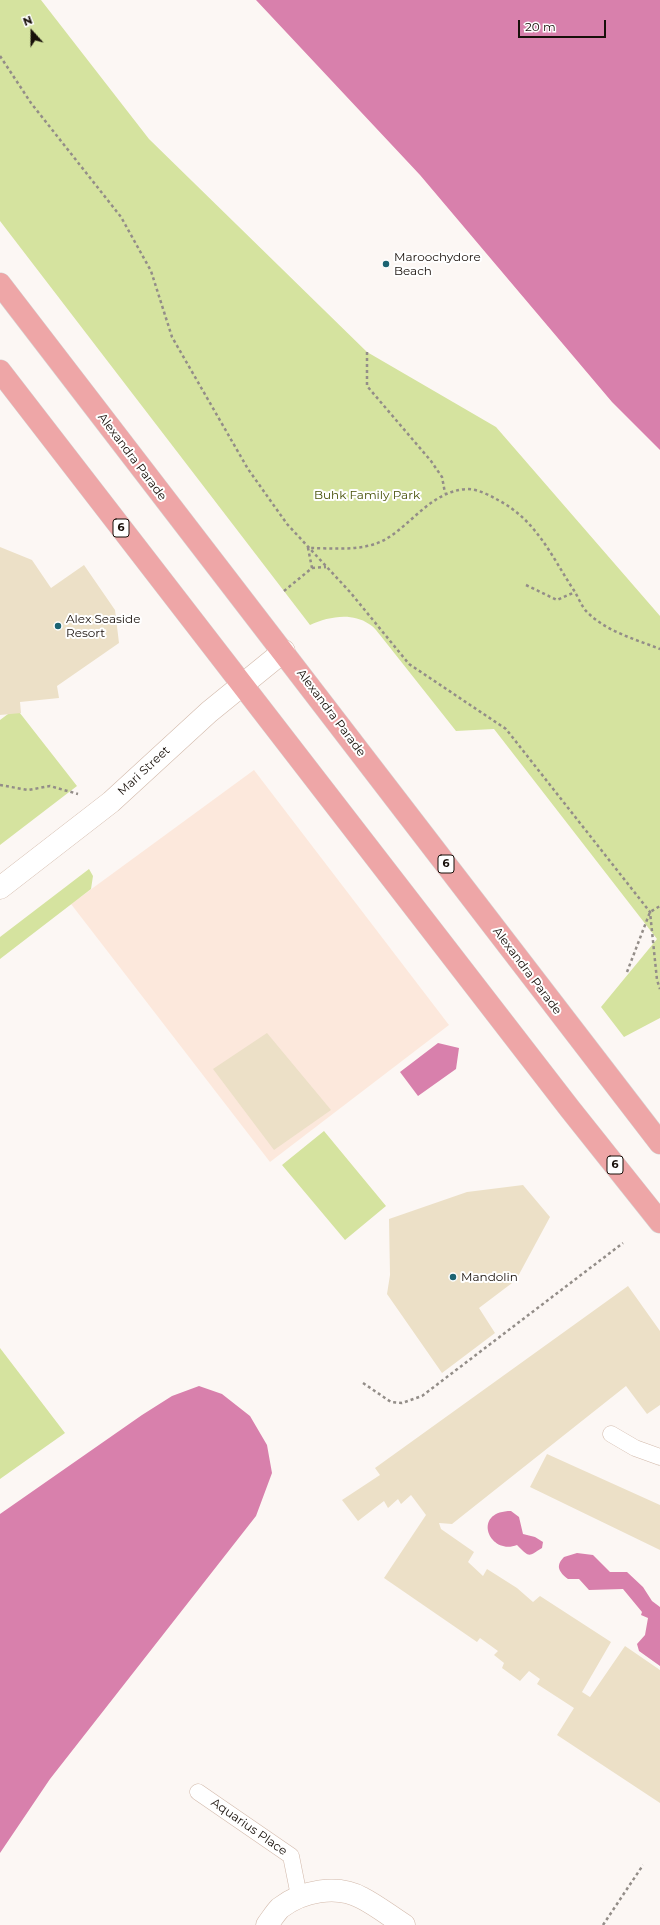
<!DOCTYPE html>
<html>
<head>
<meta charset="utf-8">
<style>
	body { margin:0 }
	#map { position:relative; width:660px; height:1925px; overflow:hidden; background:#fcf7f4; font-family:Montserrat,sans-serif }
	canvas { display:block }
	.north { position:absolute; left:12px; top:12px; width:40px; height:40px; -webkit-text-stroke:3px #fff; paint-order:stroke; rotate:339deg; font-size:11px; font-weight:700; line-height:16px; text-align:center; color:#18100a }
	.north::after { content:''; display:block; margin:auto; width:14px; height:18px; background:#18100a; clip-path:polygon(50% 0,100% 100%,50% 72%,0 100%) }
	.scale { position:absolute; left:518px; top:20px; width:88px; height:18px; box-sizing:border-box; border:2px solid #18100a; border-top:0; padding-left:5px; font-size:12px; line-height:14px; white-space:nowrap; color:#18100a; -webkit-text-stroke:3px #fff; paint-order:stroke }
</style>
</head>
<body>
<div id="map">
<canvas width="660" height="1925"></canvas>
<div class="north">N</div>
<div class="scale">20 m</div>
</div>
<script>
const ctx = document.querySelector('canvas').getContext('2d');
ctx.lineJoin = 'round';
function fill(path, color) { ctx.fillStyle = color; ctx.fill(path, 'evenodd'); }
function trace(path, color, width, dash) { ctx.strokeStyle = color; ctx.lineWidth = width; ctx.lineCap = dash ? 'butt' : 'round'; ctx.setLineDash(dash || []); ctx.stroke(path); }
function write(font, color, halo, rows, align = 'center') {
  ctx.font = font + ' Montserrat,sans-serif'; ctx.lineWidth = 4; ctx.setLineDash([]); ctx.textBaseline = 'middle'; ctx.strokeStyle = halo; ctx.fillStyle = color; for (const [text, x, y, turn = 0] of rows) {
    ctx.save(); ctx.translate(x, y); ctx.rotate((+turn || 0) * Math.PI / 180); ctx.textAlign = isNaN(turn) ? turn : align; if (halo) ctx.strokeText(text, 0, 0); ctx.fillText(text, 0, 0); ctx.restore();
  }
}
const built = new Path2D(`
	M254,770L449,1025L270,1162L71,904Z`);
const green = new Path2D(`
	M0,0H41L149,139L367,352L496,427L660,616V1018L624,1037L601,1007L657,939L494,729L456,731L380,635C377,631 373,626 369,624C351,612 328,617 310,625L0,221Z
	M16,708L77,786L0,845V720Z
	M89,869L93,876L91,889L0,959V937Z
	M324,1131L386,1206L345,1240L282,1165Z
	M0,1348L65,1433L0,1479Z`);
const water = new Path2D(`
	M256,0H660V450L612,402L420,175Z
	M438,1043L459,1048L456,1069L418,1096L400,1072Z
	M199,1386L222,1394L250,1416L267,1445L272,1473L256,1516L50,1779L0,1853V1514L142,1415L172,1396Z
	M511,1511L519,1517L523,1534L535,1537L543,1542L542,1548C528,1556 531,1559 517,1545C489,1556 471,1511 511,1511Z
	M577,1553L593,1555L610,1572H627L643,1587L652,1601L660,1607V1666L639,1651L637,1644L645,1635L648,1618L641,1615L642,1612L623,1589L589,1590L579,1579H568C559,1572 555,1566 564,1557Z`);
const building = new Path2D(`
	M0,547L32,560L51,588L84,565L115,610L119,643L57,686L59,698L20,702L21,713L0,715Z
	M267,1033L331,1110L274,1150L213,1069Z
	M523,1185L550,1217L516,1280L479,1308L495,1333L442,1373L387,1294L390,1275L389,1219L467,1192Z
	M628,1286L660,1331V1405L647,1414L626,1386L452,1524L439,1523L441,1529L474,1552L468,1562L483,1576L487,1569L517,1588L533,1602L540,1596L611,1642L582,1692L590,1697L625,1646L660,1670V1803L557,1735L574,1708L537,1684L540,1679L529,1671L520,1681L502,1668L504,1663L494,1655L498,1651L480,1638L477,1642L384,1578L426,1515L411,1495L401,1504L398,1499L388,1508L384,1501L358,1521L342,1500L380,1475L375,1468Z
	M547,1454L660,1505V1550L530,1487Z`);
const path = new Path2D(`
	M0,56L31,103L121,217L151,271L172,337L248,469L287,524L350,592L409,664L506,729L650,912L657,980L660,989
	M367,352V386L431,461L442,477L445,493
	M312,568L326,567
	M526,585L557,600L575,592
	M284,591L312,568L308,548C332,548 364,552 386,539C413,523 432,491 467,489C478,489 489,495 498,500C536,520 551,555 573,589C578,596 581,606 587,612C607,632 635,639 660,649
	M0,785L28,790L50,786L78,794
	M627,972L650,912L660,906
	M363,1383L391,1402L402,1403L422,1396L623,1243
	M603,1925L643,1865`);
const service = new Path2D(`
	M611,1434L635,1448L660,1457
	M198,1792L291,1856L299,1896`);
const minor = new Path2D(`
	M0,888L111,802L209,712L284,651
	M267,1925C271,1920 275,1913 280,1908C302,1891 337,1884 362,1898C376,1905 390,1916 404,1925`);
const primary = new Path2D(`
	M0,284L660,1143
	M0,371L570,1109L660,1222`);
const markers = [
	[386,264,4,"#1b6372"],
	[58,626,4,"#1b6372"],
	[453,1277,4,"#1b6372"]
];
const shields = [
	[121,528,16],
	[446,864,16],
	[615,1165,16]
];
const shieldNames = [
	["6",121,528],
	["6",446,864],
	["6",615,1165]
];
const poiNames = [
	["Maroochydore",394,257],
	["Beach",394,271],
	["Alex Seaside",66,619],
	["Resort",66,633],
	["Mandolin",461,1277]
];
const streetNames = [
	["Alexandra Parade",132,457,53],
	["Alexandra Parade",331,713,53],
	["Mari Street",144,771,-43],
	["Alexandra Parade",527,971,53],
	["Aquarius Place",249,1827,35]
];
const parkNames = [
	["Buhk Family Park",367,495]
];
fill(built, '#fce8dc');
fill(green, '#d5e39f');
fill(water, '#d880ac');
fill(building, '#ece0c7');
trace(service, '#d2b9aa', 17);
trace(minor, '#d2b9aa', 23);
trace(primary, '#d5d4d3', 23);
trace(path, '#938d88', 2.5, [3, 3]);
trace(service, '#fff', 16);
trace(minor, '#fff', 22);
trace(primary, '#eea6a7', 22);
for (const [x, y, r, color] of markers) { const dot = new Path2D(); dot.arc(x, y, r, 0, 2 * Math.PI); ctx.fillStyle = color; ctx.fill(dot); trace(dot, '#fff', 1.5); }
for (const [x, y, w] of shields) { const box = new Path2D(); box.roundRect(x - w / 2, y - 9, w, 18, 3); ctx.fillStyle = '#fff'; ctx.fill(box); trace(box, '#18100a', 1); }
write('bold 11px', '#18100a', null, shieldNames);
write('12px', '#18100a', '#fff', poiNames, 'left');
write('12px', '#18100a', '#fff', streetNames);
write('12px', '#475108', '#fff', parkNames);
</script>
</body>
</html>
